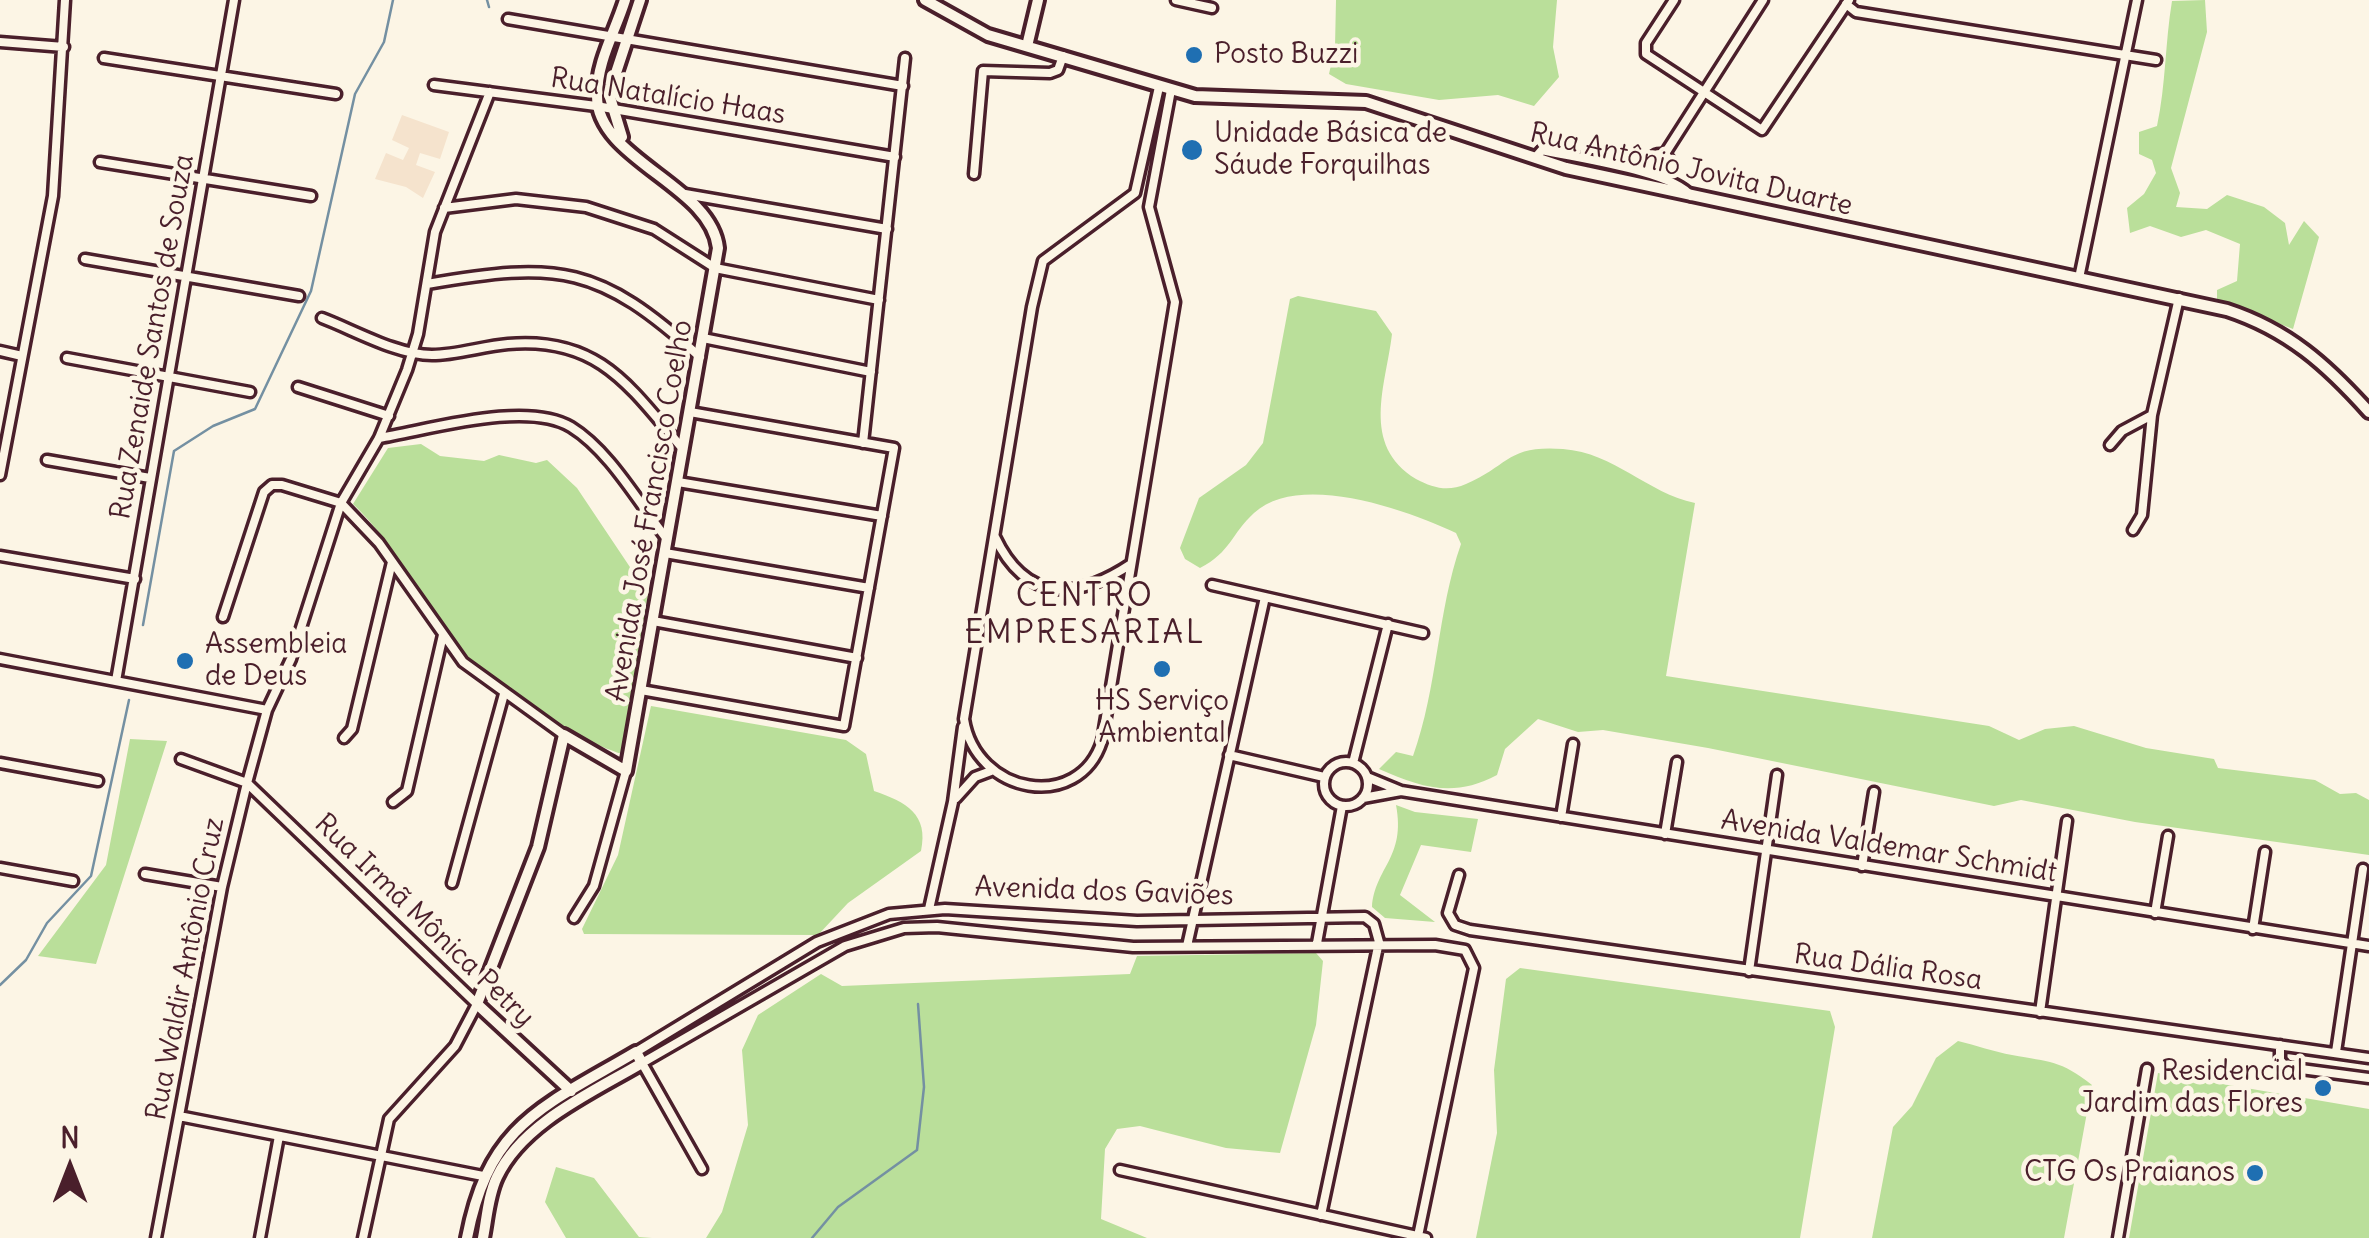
<!DOCTYPE html>
<html>
<head>
<meta charset="utf-8">
<style>
	body { margin:0 }
	#map { position:relative; width:2369px; height:1238px; overflow:hidden; background:#fcf5e5; font-family:Delius,sans-serif }
	canvas { display:block }
	.north { position:absolute; left:20px; top:1118px; width:100px; height:100px; -webkit-text-stroke:8px #fcf5e5; paint-order:stroke; rotate:0deg; font-size:28px; font-weight:700; line-height:40px; text-align:center; color:#4a1f2b }
	.north::after { content:''; display:block; margin:auto; width:35px; height:45px; background:#4a1f2b; clip-path:polygon(50% 0,100% 100%,50% 72%,0 100%) }
</style>
</head>
<body>
<div id="map">
<canvas width="2369" height="1238"></canvas>
<div class="north">N</div>
</div>
<script>
const ctx = document.querySelector('canvas').getContext('2d');
ctx.lineJoin = 'round';
function fill(path, color) { ctx.fillStyle = color; ctx.fill(path, 'evenodd'); }
function trace(path, color, width, dash) { ctx.strokeStyle = color; ctx.lineWidth = width; ctx.lineCap = dash ? 'butt' : 'round'; ctx.setLineDash(dash || []); ctx.stroke(path); }
function write(font, color, halo, rows, align = 'center') {
  ctx.font = font + ' Delius,sans-serif'; ctx.lineWidth = 9; ctx.setLineDash([]); ctx.textBaseline = 'middle'; ctx.strokeStyle = halo; ctx.fillStyle = color; for (const [text, x, y, turn = 0] of rows) {
    ctx.save(); ctx.translate(x, y); ctx.rotate((+turn || 0) * Math.PI / 180); ctx.textAlign = isNaN(turn) ? turn : align; if (halo) ctx.strokeText(text, 0, 0); ctx.fillText(text, 0, 0); ctx.restore();
  }
}
const built = new Path2D(`
	M402,115L449,132L440,159L420,153L416,165L435,172L423,198L406,187L375,179L386,153L403,160L409,148L392,140Z`);
const green = new Path2D(`
	M1336,0H1557L1553,47L1559,77L1534,106L1498,95L1439,100L1346,84L1329,74L1335,47Z
	M2205,0L2207,32L2171,168L2180,193L2176,207L2207,209L2227,195L2264,207L2285,223L2289,245L2304,221L2319,237L2293,329L2217,300V290L2237,281L2240,244L2206,230L2181,237L2150,226L2130,233L2127,208L2144,194L2156,173L2152,160L2139,154V132L2157,126C2166,84 2165,43 2172,1Z
	M1298,296L1376,311L1392,334C1386,385 1360,445 1416,479C1433,488 1448,492 1466,484C1510,465 1507,445 1563,449C1615,453 1647,493 1695,503L1666,676L1989,726L2019,740L2045,729L2074,726L2146,748L2214,759L2218,768L2315,780L2340,794L2356,793L2369,800V855L2135,822L2021,800L1994,806L1708,748L1603,730L1578,732L1538,719L1505,749L1497,775C1454,798 1422,788 1379,769L1396,752L1413,756C1438,687 1437,612 1461,544L1456,533C1408,510 1299,471 1254,513C1231,534 1231,552 1200,568L1185,559L1180,548L1199,498L1246,465L1263,443L1290,299Z
	M421,444L440,456L484,461L499,455L536,463L547,460L577,488L648,594L622,754C572,738 492,689 460,648C422,602 397,546 353,504L388,448Z
	M651,706L846,740L866,754L874,791C906,802 929,814 921,851L848,903L818,935L584,934L582,929L618,855Z
	M130,739L167,741L96,964L38,956L106,865Z
	M1396,805L1415,812L1478,819L1471,852L1421,845L1400,895L1435,922L1385,918L1372,907C1375,867 1406,858 1396,805Z
	M1316,953L1323,961L1316,1025L1280,1153L1226,1148L1140,1126L1117,1129L1105,1149L1101,1219L1147,1238H706L722,1212L748,1125L742,1050L758,1015L821,974L842,986L1130,974L1137,956Z
	M1520,968L1830,1011L1835,1027L1800,1238H1476L1497,1133L1494,1070L1506,979Z
	M1958,1041C1976,1045 1994,1052 2012,1055C2050,1062 2060,1060 2092,1085L2064,1238H1872L1893,1127L1912,1106L1936,1058Z
	M2158,1073L2369,1109V1238H2129Z
	M556,1167L594,1178L639,1237L652,1238H566L545,1202Z`);
const stream = new Path2D(`
	M487,0L489,7
	M143,625L174,451L213,426L255,409L311,291L355,94L384,42L393,0
	M0,985L26,960L47,923L91,876L129,700
	M812,1238L838,1207L917,1150L924,1087L918,1004`);
const street = new Path2D(`
	M1176,0L1212,8
	M1674,0L1646,43V54L1762,130L1849,0
	M1846,4L1856,12L2156,60
	M508,19L903,86
	M0,42L64,47
	M104,58L336,94
	M434,85L596,106L895,157
	M1159,87L1135,193L1043,261L1032,307L964,719C976,795 1079,813 1102,741L1175,302L1149,207L1171,90
	M490,92L435,232L418,334L407,370L379,438L341,503L379,543L463,662L564,735
	M1649 165a11 11 0 1 1 22 0a11 11 0 1 1-22 0Z
	M1664,155L1763,0
	M1535,158L1542,150C1576,158 1673,171 1691,196
	M100,162L311,196
	M974,174L983,71L1050,73L1058,70L1063,56
	M685,194L887,229
	M444,208L516,199L586,207L654,229L715,268L879,300
	M85,259L299,296
	M2079,278L2137,0
	M427,284C559,261 599,265 700,357
	M322,318C354,330 397,355 432,355C457,355 483,346 508,344C599,336 630,387 683,449
	M703,338L871,372
	M0,351L22,356
	M67,358L250,392
	M298,387L389,416
	M379,438C429,430 526,400 571,427C610,451 639,504 667,539
	M863,443L905,58
	M2110,445L2122,431L2152,415L2179,298
	M47,460L150,478
	M0,475L53,196L65,0
	M678,482L882,516
	M2133,530L2142,515L2152,415
	M995,537C1026,603 1077,600 1131,564
	M665,553L869,588
	M0,556L135,579
	M1212,585L1423,633
	M653,621L857,658
	M0,659L267,710
	M116,681L234,0
	M641,690L844,726L894,448L690,412
	M344,738L352,729L392,562
	M1229,755L1324,777
	M181,759L247,783L477,1004L455,1046L389,1119L363,1238
	M1324 784a22 22 0 1 1 44 0a22 22 0 1 1-44 0Z
	M0,763L98,781
	M1353,763L1388,624
	M1367,777L1401,791L2369,946
	M956,798L975,777L991,771
	M1363,798L1401,791
	M393,802L407,791L443,635
	M1561,817L1573,744
	M1665,834L1677,762
	M1862,866L1874,792
	M0,868L73,881
	M145,874L222,887
	M1459,875L1448,913L1455,925L1470,930L2369,1058
	M452,883L504,694
	M929,909L953,802L963,727
	M2155,913L2168,836
	M574,918L594,886L626,771
	M2253,929L2265,852
	M1317,943L1342,806
	M1187,946L1265,597
	M1749,971L1777,775
	M2040,1012L2067,821
	M2280,1045V1060L2286,1067L2369,1078
	M636,1052L817,942L889,914L945,909L1137,921L1365,917L1374,924L1379,942L1321,1215
	M2336,1052L2363,869
	M179,1116L483,1176
	M702,1169L642,1063L845,946L904,928L937,927L1133,947L1435,945L1465,950L1474,968L1418,1236
	M1120,1170L1426,1238
	M156,1238L222,887L247,783L267,710L291,659L341,503L282,485H272L264,492L223,617
	M260,1238L279,1136
	M2118,1238L2147,1069`);
const secondary = new Path2D(`
	M925,0L988,35L1195,96L1366,102L1566,168L2227,310C2288,330 2327,365 2369,412
	M1027,46L1038,0
	M622,137L609,94L640,0
	M571,1091L477,1004L538,847L564,735L626,771L718,248C711,185 597,160 597,96C597,61 615,32 625,0
	M467,1238C489,1123 543,1107 636,1052L642,1063C593,1092 522,1123 497,1177C488,1196 487,1218 483,1238`);
const markers = [
	[1194,55,10,"#1f6fb2"],
	[1192,150,12,"#1f6fb2"],
	[185,661,10,"#1f6fb2"],
	[1162,669,10,"#1f6fb2"],
	[2323,1088,10,"#1f6fb2"],
	[2255,1173,10,"#1f6fb2"]
];
const poiNames = [
	["Posto Buzzi",1214,55],
	["Unidade Básica de",1214,134],
	["Sáude Forquilhas",1214,166],
	["Assembleia",205,645],
	["de Deus",205,677],
	["HS Serviço",1162,702,"center"],
	["Ambiental",1162,734,"center"],
	["Residencial",2303,1072,"right"],
	["Jardim das Flores",2303,1104,"right"],
	["CTG Os Praianos",2235,1173,"right"]
];
const streetNames = [
	["Rua Natalício Haas",668,97,9],
	["Rua Antônio Jovita Duarte",1691,170,13],
	["Rua Zenaide Santos de Souza",153,337,-80],
	["Avenida José Francisco Coelho",650,511,-80],
	["Avenida Valdemar Schmidt",1889,847,9],
	["Avenida dos Gaviões",1104,892,2],
	["Rua Irmã Mônica Petry",424,921,44],
	["Rua Dália Rosa",1888,968,8],
	["Rua Waldir Antônio Cruz",186,969,-79]
];
const quarterNames = [
	["CENTRO",1085,597],
	["EMPRESARIAL",1085,634]
];
fill(built, '#f5e3cd');
fill(green, '#badf9a');
trace(stream, '#7490a2', 2.5);
trace(street, '#4a1f2b', 15);
trace(secondary, '#4a1f2b', 18);
trace(street, '#fcf5e5', 8);
trace(secondary, '#fcf5e5', 10);
for (const [x, y, r, color] of markers) { const dot = new Path2D(); dot.arc(x, y, r, 0, 2 * Math.PI); ctx.fillStyle = color; ctx.fill(dot); trace(dot, '#fcf5e5', 4); }
write('28px', '#4a1f2b', '#fcf5e5', poiNames, 'left');
write('28px', '#4a1f2b', '#fcf5e5', streetNames);
ctx.letterSpacing = '2.5px';
write('32px', '#4a1f2b', '#fcf5e5', quarterNames);
ctx.letterSpacing = '0px';
</script>
</body>
</html>
